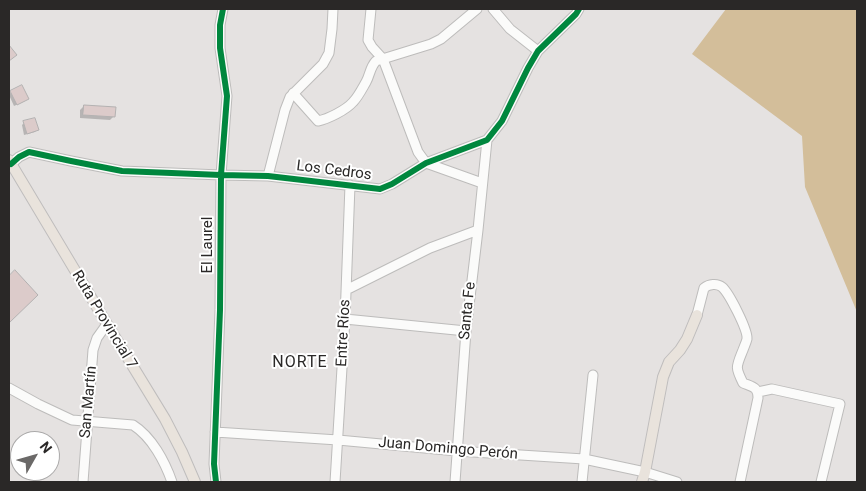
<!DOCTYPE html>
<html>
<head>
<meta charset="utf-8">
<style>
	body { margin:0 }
	#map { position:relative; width:866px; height:491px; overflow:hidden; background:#e5e2e1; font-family:Roboto,sans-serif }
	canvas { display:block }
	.frame { position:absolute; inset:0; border:10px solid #2a2827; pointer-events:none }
	.north { position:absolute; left:10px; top:431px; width:50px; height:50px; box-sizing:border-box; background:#fff; border:1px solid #aaa9a9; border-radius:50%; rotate:52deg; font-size:14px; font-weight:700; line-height:20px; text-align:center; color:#2a2827 }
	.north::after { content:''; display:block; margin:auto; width:18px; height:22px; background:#6b6968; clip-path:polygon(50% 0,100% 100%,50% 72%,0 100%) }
</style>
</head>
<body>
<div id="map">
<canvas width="866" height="491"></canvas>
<div class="frame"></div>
<div class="north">N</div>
</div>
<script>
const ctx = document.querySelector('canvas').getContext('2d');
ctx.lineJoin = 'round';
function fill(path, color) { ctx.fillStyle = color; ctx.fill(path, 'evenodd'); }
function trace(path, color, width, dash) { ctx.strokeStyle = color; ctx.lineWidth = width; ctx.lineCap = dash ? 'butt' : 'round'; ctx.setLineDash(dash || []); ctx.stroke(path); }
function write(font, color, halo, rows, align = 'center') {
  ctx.font = font + ' Roboto,sans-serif'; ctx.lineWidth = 4; ctx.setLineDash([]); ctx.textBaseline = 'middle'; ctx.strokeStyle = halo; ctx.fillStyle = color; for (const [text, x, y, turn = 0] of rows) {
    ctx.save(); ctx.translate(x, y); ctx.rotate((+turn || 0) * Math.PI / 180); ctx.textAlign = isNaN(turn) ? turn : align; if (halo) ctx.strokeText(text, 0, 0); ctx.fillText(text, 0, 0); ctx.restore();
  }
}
const forest = new Path2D(`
	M726,9H857V312L805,187L802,136L692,54Z`);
const shadow = new Path2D(`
	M11,92L25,101L14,106L9,95Z
	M84,106L114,116L110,120L80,118V110Z
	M24,123L37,130L35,132L24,135L22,125Z`);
const building = new Path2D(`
	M9,45L17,55L9,61Z
	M22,85L29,99L17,105L10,91Z
	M84,105L116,107L115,117L83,115Z
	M35,118L39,130L27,134L23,121Z
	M15,270L38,295L9,323V276Z`);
const minor = new Path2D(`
	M371,9L368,40L372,47L383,59L418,152L426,163L482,183
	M493,9L510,29L538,51
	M293,93L318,121C328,119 346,110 353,102C358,97 362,89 366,82C370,75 370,67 376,61L431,44L441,39L477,9
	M11,164L19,157L29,152L71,161L122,171L221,175L268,176L380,189L392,184L426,163L487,140L502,121L528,68L538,51L576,14L579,9
	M268,176L285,110L290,97L323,64L329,53L332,29L333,9
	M346,290L430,248L478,230
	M697,315L704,288C709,284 717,283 722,287C729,293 748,330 747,339C746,343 744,347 743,350C736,367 735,367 743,383C753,387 758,387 758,398L740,482
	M345,319L466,331
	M9,388L38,404L72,420L133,425C152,437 165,462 172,482
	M758,392L772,389L840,404L821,482
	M215,432L338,440L457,451L584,459L645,472L677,482
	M83,482L93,350L97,338L107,324
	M216,482L214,464L220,310L221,175L227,96L220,48V25L223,9
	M335,482L345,319L350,185
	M455,482L466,331L478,230L487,140
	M582,482L593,375`);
const major = new Path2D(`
	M9,160L107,324L165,419L182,452L195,482
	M642,482L645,472L663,377L669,362L680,350L687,339L697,315`);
const cycleway = new Path2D(`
	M11,164L19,157L29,152L71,161L122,171L221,175L268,176L380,189L392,184L426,163L487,140L502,121L528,68L538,51L576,14L579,9
	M216,482L214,464L220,310L221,175L227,96L220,48V25L223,9`);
const streetNames = [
	["Los Cedros",334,171,7],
	["El Laurel",208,245,-90],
	["Santa Fe",468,311,-84],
	["Ruta Provincial 7",104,320,59],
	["Entre Ríos",344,333,-87],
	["San Martín",89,402,-85],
	["Juan Domingo Perón",448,449,5]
];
const neighbourhoodNames = [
	["NORTE",300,363]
];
fill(forest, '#d3be9a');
fill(shadow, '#0003');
fill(building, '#dccbca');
trace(building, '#b3b1b1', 1);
trace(minor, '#bdbcbb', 11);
trace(major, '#bfbdbd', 12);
trace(minor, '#fbfbfa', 9);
trace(major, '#e9e3dc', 10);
trace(cycleway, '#00873e', 6);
write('15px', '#2a2827', '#fff', streetNames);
ctx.letterSpacing = '1px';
write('16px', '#2a2827', '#fff', neighbourhoodNames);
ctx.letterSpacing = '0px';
</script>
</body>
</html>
